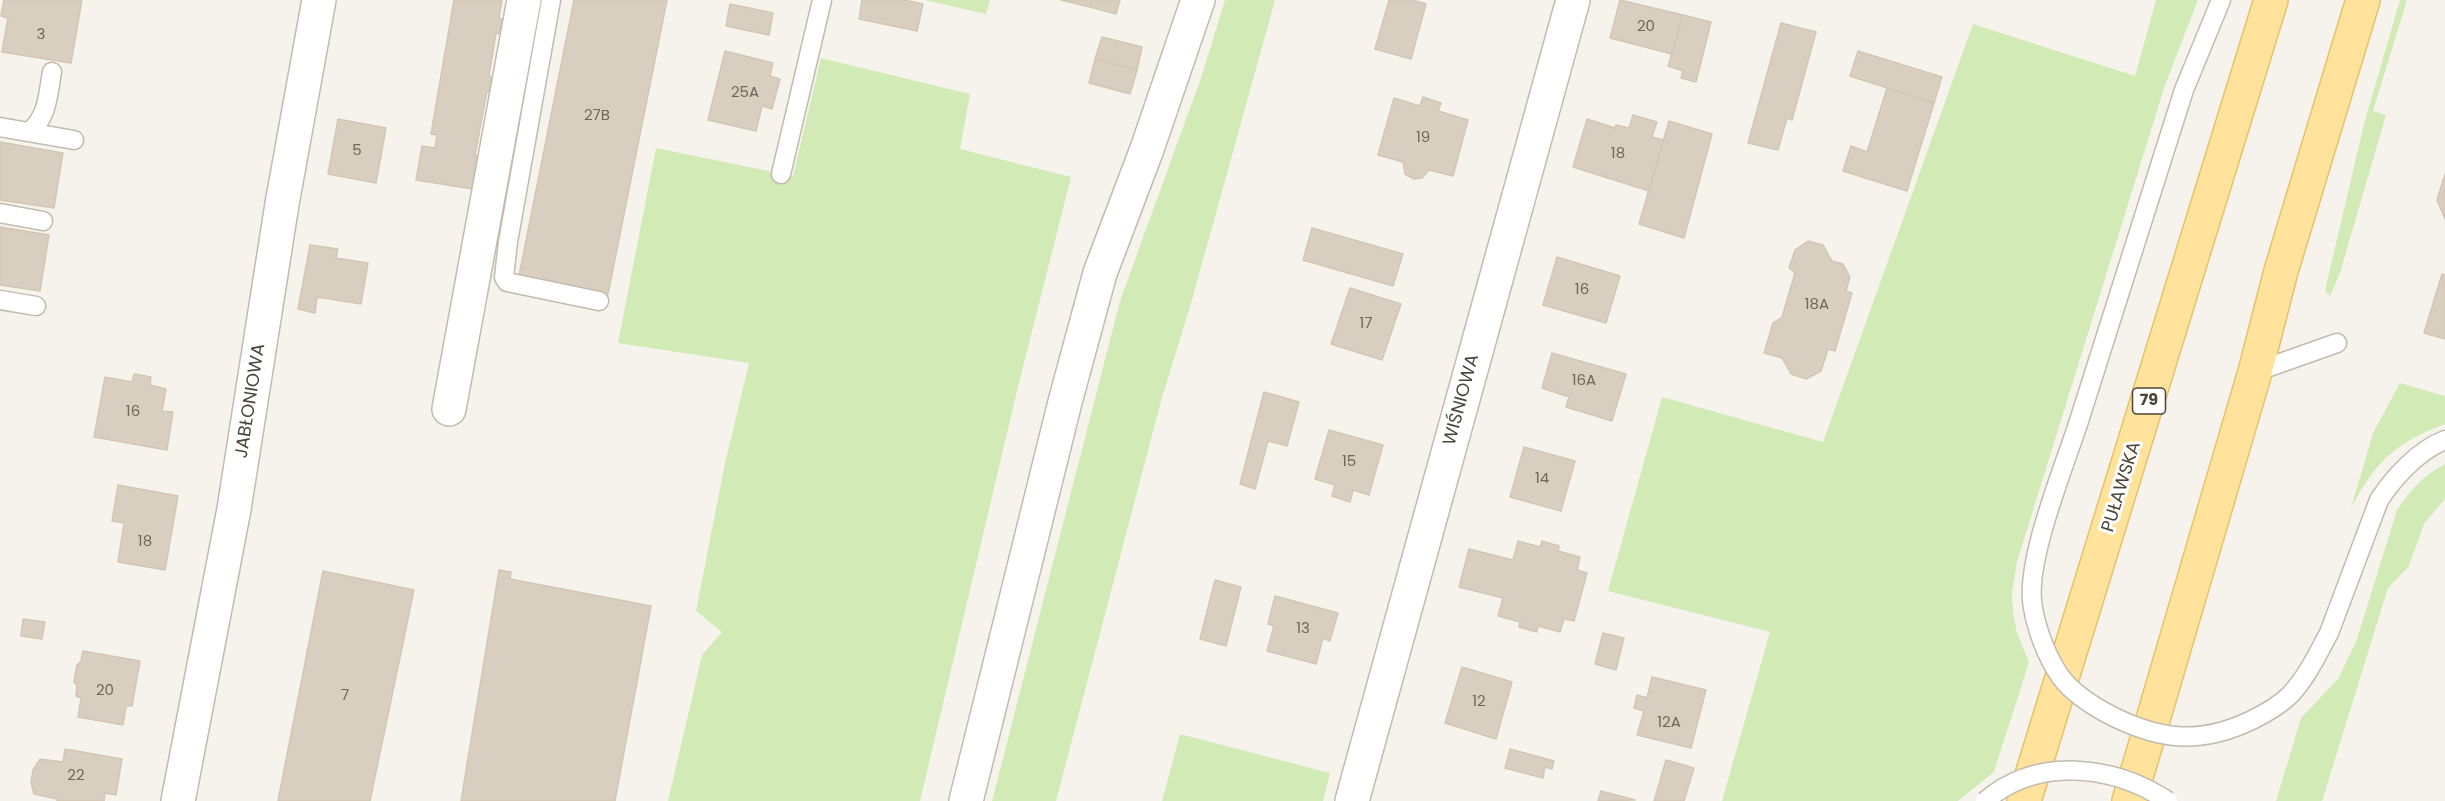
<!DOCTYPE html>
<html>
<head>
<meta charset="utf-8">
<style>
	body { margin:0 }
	canvas { display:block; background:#f6f3ec }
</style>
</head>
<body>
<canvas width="2445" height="801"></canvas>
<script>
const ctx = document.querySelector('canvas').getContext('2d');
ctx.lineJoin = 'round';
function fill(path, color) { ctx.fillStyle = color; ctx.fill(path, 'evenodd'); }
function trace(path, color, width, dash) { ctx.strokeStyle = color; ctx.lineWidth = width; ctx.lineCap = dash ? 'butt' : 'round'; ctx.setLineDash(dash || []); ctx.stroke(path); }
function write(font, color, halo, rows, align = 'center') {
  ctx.font = font + ' Poppins,sans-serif'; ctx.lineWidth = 6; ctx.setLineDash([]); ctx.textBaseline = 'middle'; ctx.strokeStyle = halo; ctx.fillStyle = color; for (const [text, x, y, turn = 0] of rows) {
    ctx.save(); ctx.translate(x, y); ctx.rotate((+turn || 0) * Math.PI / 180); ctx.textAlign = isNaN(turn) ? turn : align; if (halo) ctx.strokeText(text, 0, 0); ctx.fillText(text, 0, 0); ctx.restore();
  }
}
const green = new Path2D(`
	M925,0H990L986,14Z
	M1225,0H1275L1192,300L1161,401L1056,801H992L1120,301L1201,78Z
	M2156,0H2198L2165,85L2017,562L2012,593L2013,613L2017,633L2029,662L1994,772L1958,801H1722L1770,632L1608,591L1662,397L1823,442L1973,24L2135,76Z
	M2400,0H2407L2373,111L2386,115L2340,273L2330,296L2325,291L2327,282L2364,124Z
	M821,58L970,94L960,149L1071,177L1018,387L920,801H668L702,655L722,632L696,611L725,463L749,363L618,343L656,148L793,176Z
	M2400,383L2445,396V424C2396,442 2375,462 2351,508L2373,433Z
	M2445,464V499L2424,524L2409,566L2388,588L2322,801H2276L2301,718L2338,679L2356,642L2397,510C2410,490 2424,475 2445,464Z
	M1180,734L1330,773L1323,801H1162Z`);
const building = new Path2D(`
	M4,0H82L71,63L2,52L8,18L1,16Z
	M454,0H502L499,18L502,19L500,34L496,33L489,76L492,77L489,92L487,91L475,155L478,156L472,189L416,180L422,146L435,148L437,135L431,134Z
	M574,0H667L608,294L519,276Z
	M862,0H904L923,4L917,31L859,19Z
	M1061,0H1092L1090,7Z
	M1092,0H1120L1116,14L1090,7Z
	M1389,0H1413L1426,4L1411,59L1375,49Z
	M1620,0L1683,15L1672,54L1610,38Z
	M730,4L773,13L769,35L726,26Z
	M1683,15L1711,22L1696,82L1681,78L1683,71L1668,66Z
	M1781,23L1816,32L1792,120L1787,118L1778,150L1748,143Z
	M1102,37L1142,47L1137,70L1095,59Z
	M725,51L773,63L770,76L780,79L772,109L762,106L756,131L708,120Z
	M1858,51L1942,77L1934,103L1850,76Z
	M1095,59L1137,70L1130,94L1089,83Z
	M1887,88L1934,103L1907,191L1843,171L1851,146L1867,152Z
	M1423,97L1441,103L1438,111L1468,120L1453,176L1429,170L1422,178L1414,179L1405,174L1403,162L1378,155L1394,98L1420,106Z
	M1633,115L1657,122L1652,137L1664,140L1649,191L1573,167L1587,119L1615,128L1616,125L1629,128Z
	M338,119L386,128L376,183L328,174Z
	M1669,121L1712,134L1684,238L1639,224Z
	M0,142L63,153L54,208L0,200Z
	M2445,174V219L2437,200Z
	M0,227L49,235L40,291L0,285Z
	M1312,228L1403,254L1393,286L1303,260Z
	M1808,241L1823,245L1832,261L1843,264L1850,277L1846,291L1852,293L1835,351L1828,349L1821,371L1806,379L1791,374L1782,358L1764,353L1773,323L1782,317L1795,273L1789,268L1795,250Z
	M310,245L338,249L336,258L368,263L361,304L317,297L315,313L298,309Z
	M1557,257L1620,276L1606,323L1543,305Z
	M2442,274L2445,275V339L2424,333Z
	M1350,288L1401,304L1382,360L1331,344Z
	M1552,353L1626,374L1612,421L1566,407L1569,397L1542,388Z
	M134,374L151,377L150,385L166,389L162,411L173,412L167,450L94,437L105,377L132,382Z
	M1264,392L1299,402L1287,446L1268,441L1255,489L1240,484Z
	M1329,430L1383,445L1369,495L1353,490L1350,502L1332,496L1335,485L1315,479Z
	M1524,447L1575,461L1561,511L1510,497Z
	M118,485L178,496L165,570L118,562L124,523L112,521Z
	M1518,541L1540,547L1542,541L1559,546L1558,551L1580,557L1577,570L1587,573L1574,621L1564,619L1560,632L1538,626L1537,632L1519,627L1520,622L1498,616L1503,598L1459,587L1469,549L1513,560Z
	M499,570L511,572L510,579L651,606L615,801H461Z
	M323,571L414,590L370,801H278Z
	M1215,580L1241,587L1226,646L1200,639Z
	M1275,596L1338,613L1330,641L1323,638L1316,664L1267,651L1274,626L1268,624Z
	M23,619L45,622L42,639L21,636Z
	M1603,633L1624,638L1616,670L1595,664Z
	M83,651L140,661L132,706H126L123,725L78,717L81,698L76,696L77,686L74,682L77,665L81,661Z
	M1462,667L1512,682L1496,739L1445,723Z
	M1652,677L1706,690L1691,748L1637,735L1644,711L1634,708L1637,695L1647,698Z
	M65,749L122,759L116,795L105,793L104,801H57V799L34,794L31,782L33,770L40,759L63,762Z
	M1510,749L1554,761L1552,769L1545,767L1543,778L1505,768Z
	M1666,760L1694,768L1684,801H1654Z
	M1601,791L1635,800L1598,801Z`);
const lane = new Path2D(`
	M551,0L508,242L504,277L507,282L599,301
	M0,127L74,140
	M29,132C48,117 48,94 52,72
	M781,174L822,0
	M0,213L43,221
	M0,300L36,306
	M2255,372L2337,343
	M2078,424L2184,90L2221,0
	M2329,633L2379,500C2394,477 2419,450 2445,440`);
const street = new Path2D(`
	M449,409L524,0
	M178,801L234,509L282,204L319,0
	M966,801L1065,402L1100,273L1147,149L1198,0
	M1352,801L1573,0`);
const primary = new Path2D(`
	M2024,801L2271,0
	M2129,801L2255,372L2281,271L2363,0`);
const laneBridge = new Path2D(`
	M2078,424C2063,470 2024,564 2033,608C2037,631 2047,657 2060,676C2073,694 2094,707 2114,717C2163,741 2202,744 2252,720C2266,713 2279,706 2290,695C2307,677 2317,655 2329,633
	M1985,801C2038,756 2113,765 2168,801`);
const numberNames = [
	["20",1646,27],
	["3",41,35],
	["25A",745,93],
	["27B",597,116],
	["19",1423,138],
	["5",357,151],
	["18",1618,154],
	["16",1582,290],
	["18A",1817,305],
	["17",1366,324],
	["16A",1584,381],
	["16",133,412],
	["15",1349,462],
	["14",1542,479],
	["18",145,542],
	["13",1303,629],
	["20",105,691],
	["7",345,696],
	["12",1479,702],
	["12A",1669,723],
	["22",76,776]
];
const shields = [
	[2149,401,33]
];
const shieldNames = [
	["79",2149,401]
];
const streetNames = [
	["WIŚNIOWA",1462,400,-75],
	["JABŁONIOWA",251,401,-81],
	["PUŁAWSKA",2122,487,-73]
];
fill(green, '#d2eab5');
fill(building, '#d8cfc1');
trace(building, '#d3c7b4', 1.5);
trace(lane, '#c2bbae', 21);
trace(street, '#c2bbae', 36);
trace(primary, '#e6c16a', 36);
trace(lane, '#fff', 18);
trace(street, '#fff', 33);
trace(primary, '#ffe39c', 33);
trace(laneBridge, '#c2bbae', 21, []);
trace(laneBridge, '#fff', 18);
write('15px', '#6e675b', null, numberNames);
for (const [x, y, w] of shields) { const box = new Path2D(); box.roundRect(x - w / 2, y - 13, w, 26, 4.5); ctx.fillStyle = '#fff'; ctx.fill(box); trace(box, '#4b4439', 1.5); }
write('bold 16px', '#4b4439', null, shieldNames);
write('18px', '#4b4439', '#fff', streetNames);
</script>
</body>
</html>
